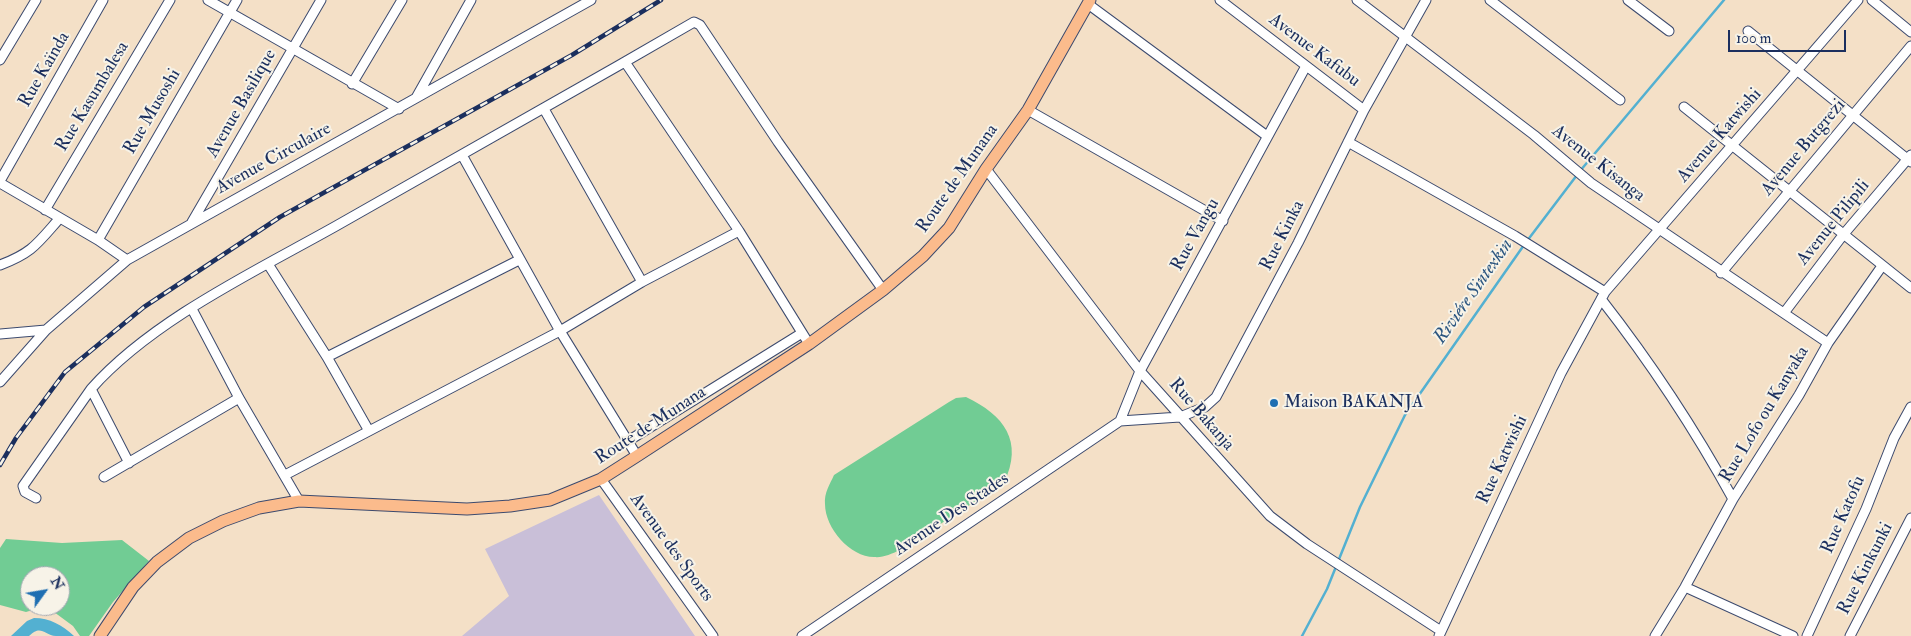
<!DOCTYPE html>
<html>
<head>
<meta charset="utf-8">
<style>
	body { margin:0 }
	#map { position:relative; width:1911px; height:636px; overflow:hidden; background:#f4e0c7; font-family:"IM FELL Double Pica",serif }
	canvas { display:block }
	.north { position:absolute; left:20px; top:566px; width:50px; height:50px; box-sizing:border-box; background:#f7f3e8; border:1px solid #9fa5b1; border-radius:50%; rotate:58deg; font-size:14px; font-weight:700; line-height:20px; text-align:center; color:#1b2f5e }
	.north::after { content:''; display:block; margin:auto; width:18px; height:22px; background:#1f6fb2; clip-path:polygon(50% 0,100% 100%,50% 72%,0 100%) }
	.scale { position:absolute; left:1728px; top:30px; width:118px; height:22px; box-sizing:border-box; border:2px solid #1b2f5e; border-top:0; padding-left:6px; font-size:15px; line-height:18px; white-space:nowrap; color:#1b2f5e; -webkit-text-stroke:4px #f7f3e8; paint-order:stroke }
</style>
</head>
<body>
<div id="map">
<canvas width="1911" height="636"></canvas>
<div class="north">N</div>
<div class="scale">100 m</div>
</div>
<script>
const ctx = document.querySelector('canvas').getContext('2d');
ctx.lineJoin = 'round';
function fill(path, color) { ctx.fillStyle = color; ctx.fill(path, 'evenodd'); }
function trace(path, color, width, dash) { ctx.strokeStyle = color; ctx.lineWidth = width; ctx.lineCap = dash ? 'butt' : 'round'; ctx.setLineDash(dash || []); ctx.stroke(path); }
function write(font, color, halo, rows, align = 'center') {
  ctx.font = font + ' "IM FELL Double Pica",serif'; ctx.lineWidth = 4; ctx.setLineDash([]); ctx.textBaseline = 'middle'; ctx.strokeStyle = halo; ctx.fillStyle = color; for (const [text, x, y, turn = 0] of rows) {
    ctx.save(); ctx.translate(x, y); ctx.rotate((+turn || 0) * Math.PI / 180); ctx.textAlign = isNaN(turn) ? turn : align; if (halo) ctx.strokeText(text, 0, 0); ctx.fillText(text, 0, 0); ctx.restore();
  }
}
const industrial = new Path2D(`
	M599,495L695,636H462L509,596L485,549Z`);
const green = new Path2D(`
	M966,397C1004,415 1024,441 1004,483L900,550C891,554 883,558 874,557C850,557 825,528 825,504C824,493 830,484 834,475L949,402L956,398Z
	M6,539L62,543L122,540L149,561L113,602L89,636H80L73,626L54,612L39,608L26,612L0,605V548ZM30,576H60V606H30Z`);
const water = new Path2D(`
	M34,618C50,618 62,625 74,636C68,636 62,636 56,636C44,635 41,624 29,636H11L27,621Z`);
const stream = new Path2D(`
	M1580,171L1724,0
	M1527,241L1577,175
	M1302,636L1327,589L1360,507L1405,415L1524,245`);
const minor = new Path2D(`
	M208,0L399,109
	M1220,0L1364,110
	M1357,0L1534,135L1591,183L1828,343
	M1490,0L1620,100
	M1628,0L1669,31
	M1872,0L1911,32
	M1088,4L1267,136
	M1748,31L1911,162
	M0,60L36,0
	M625,62L739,231L809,344
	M352,84L402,0
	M416,98L471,0
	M1684,107L1911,288
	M544,109L642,282
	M1028,110L1223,221
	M1348,142L1515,236L1605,292
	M462,155L560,331L637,456
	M986,169L1140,371L1270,516L1307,544L1441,631
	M0,181L103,0
	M0,183L98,240L127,260
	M45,210L170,0
	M192,222L321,0
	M98,240L237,0
	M268,264L327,357L369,431
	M0,265C32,253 37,244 59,219
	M1721,273L1911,46
	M1601,299C1651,363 1694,428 1733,499
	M192,309L239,398L299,501
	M1784,313L1843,235L1911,155
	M0,334L46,330
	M327,357L519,260
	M0,382L46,330L127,260L591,0
	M1120,421L1140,371L1306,66
	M628,441L802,333
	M129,463L91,389C152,320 256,271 336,226C455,159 575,91 694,22L700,25L778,142L883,290
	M285,475L560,331L642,282L739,231
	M104,477L239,398
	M601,479L713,636
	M36,498L25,492L23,486L91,389
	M1685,587L1793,636
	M802,636L1120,421L1180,417L1205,407L1216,397L1298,243L1364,110L1426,0
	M1439,636L1561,373L1605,292L1858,0
	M1655,636L1685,587L1733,499L1799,395L1828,343L1882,266
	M1807,636L1866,509L1894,438L1911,407
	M1850,636L1911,518`);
const major = new Path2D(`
	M100,636L133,587L157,562L189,538L223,521L259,508L299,501L467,509L510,506L550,500L601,479L637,456L809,344L883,290L923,256L949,228L986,169L1028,110L1090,0`);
const rail = new Path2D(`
	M0,465L16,438L65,372L144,307L280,217L572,55L661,0`);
const markers = [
	[1274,403,5,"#1f6fb2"]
];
const streetNames = [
	["Avenue Kafubu",1314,51,37],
	["Rue Kaïnda",45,70,-60],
	["Rue Kasumbalesa",93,97,-59],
	["Avenue Basilique",242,104,-60],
	["Rue Musoshi",153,112,-60],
	["Avenue Katwishi",1720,136,-49],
	["Avenue Butgrezi",1804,148,-50],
	["Avenue Circulaire",274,159,-29],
	["Avenue Kisanga",1598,164,38],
	["Route de Munana",958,179,-55],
	["Avenue Pilipili",1834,223,-51],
	["Rue Vangu",1196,235,-61],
	["Rue Kinka",1283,236,-63],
	["Rue Bakanja",1201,415,49],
	["Rue Lofo ou Kanyaka",1765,415,-59],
	["Route de Munana",651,426,-33],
	["Rue Katwishi",1503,460,-65],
	["Avenue Des Stades",952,515,-34],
	["Rue Katofu",1844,515,-66],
	["Avenue des Sports",671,548,54],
	["Rue Kinkunki",1866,569,-63]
];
const poiNames = [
	["Maison BAKANJA",1284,403]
];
const waterNames = [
	["Riviére Sintexkin",1474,292,-55]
];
fill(industrial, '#c9bfd8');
fill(green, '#71cc94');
fill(water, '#53b0d1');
trace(stream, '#53b0d1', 2.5);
trace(minor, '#3c4a6e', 11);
trace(major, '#3c4a6e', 13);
trace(minor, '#fff', 9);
trace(major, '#fbbb8c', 11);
trace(rail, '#1b2f5e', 4.5);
trace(rail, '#f7f3e8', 2.5, [8]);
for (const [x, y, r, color] of markers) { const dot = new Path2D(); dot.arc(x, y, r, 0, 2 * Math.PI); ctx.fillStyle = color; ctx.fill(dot); trace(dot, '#f7f3e8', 2); }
write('18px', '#1b2f5e', '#f7f3e8', streetNames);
write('18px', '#1b2f5e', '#f7f3e8', poiNames, 'left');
write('italic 19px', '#2c5680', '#f7f3e8', waterNames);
</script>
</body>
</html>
